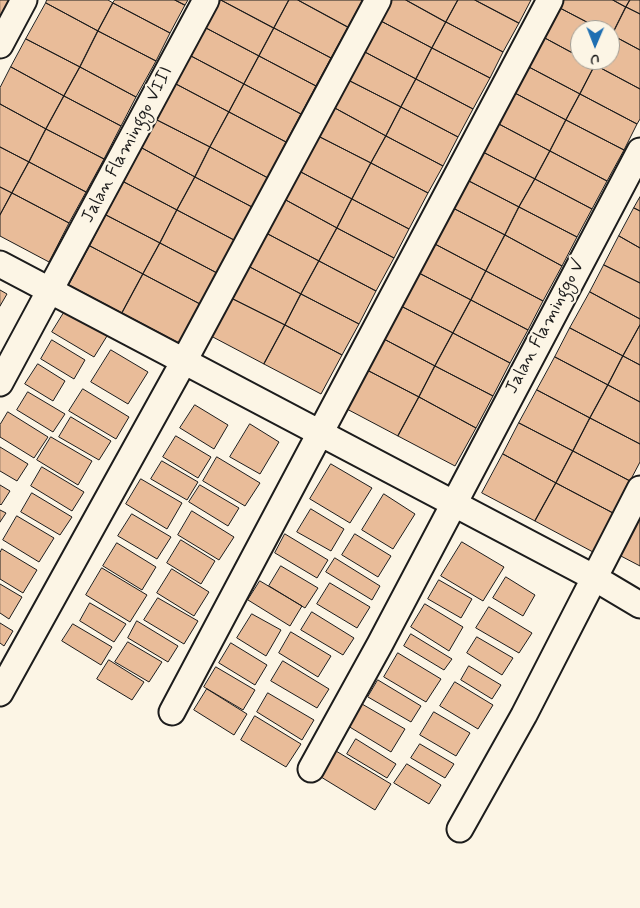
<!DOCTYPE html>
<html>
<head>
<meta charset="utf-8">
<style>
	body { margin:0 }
	#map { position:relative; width:640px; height:908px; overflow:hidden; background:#fcf5e5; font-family:Mynerve,sans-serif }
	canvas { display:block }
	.north { position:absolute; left:570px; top:20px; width:50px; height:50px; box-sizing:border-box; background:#fcf5e5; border:1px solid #a29e95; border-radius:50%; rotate:181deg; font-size:14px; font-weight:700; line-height:20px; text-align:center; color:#1c1c1c }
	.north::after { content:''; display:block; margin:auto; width:18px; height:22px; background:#1f6fb2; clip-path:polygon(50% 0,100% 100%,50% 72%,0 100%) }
</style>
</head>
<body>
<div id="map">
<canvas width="640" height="908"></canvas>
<div class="north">U</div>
</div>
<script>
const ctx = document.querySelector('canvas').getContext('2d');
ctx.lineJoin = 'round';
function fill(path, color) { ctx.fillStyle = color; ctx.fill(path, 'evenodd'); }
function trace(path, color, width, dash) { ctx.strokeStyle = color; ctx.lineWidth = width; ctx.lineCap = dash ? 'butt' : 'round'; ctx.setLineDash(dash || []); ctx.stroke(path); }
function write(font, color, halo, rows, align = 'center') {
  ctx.font = font + ' Mynerve,sans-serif'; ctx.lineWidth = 4.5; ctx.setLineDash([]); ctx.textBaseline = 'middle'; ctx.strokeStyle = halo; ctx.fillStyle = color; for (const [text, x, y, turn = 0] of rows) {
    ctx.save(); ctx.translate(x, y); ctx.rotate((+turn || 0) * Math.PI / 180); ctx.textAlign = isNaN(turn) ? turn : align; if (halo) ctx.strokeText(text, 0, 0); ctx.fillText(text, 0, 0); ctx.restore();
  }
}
const building = new Path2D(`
	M0,0H14L0,20Z
	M47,0H108L113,3L98,31L46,3Z
	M115,0H175L185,5L170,33L113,3Z
	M175,0H188L185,5Z
	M221,0H289L274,28Z
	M221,0L274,28L259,56L206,28Z
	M289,0H298L348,27L331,58L274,28Z
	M298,0H361L362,1L348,27Z
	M390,0H406L446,22L432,48L379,20Z
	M406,0H458L446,22Z
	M458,0H475L519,23L503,52L446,22Z
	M475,0H531L519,23Z
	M562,0H613L626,7L612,35L610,34V30H602L558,7Z
	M613,0H630L626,7Z
	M630,0H640V14L626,7Z
	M46,3L98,31L80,67L26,39Z
	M113,3L170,33L156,61L98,31Z
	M558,7L602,30H580V57L543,37Z
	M626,7L640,14V50L612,35Z
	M379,20L432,48L416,79L363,51Z
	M446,22L503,52L490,78L432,48Z
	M206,28L259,56L244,84L191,56Z
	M274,28L331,58L316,86L259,56Z
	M98,31L156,61L136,97L80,67Z
	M612,35L640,50V89L595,65L598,60H610V38Z
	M543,37L580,57V60H586L595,65L580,94L527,66Z
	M26,39L80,67L64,96L11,67Z
	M432,48L490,78L473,109L416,79Z
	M363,51L416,79L401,107L348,80Z
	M191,56L244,84L229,112L176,84Z
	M259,56L316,86L301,114L244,84Z
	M586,60H598L595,65Z
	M595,65L640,89V119L637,124L580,94Z
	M527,66L580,94L566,120L513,92Z
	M11,67L64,96L46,129L0,104V88Z
	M80,67L136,97L121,126L64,96Z
	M416,79L473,109L458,137L401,107Z
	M348,80L401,107L386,136L333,107Z
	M176,84L229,112L210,147L157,120Z
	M244,84L301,114L286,142L229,112Z
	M513,92L566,120L550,151L497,123Z
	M580,94L637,124L624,150L566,120Z
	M64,96L121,126L104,159L46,129Z
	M0,104L46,129L29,162L0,147Z
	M333,107L386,136L371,163L318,136Z
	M401,107L458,137L443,166L386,136Z
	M229,112L286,142L268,178L210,147Z
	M157,120L210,147L195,177L142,148Z
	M566,120L624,150L607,181L550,151Z
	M497,123L550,151L535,179L481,151Z
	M46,129L104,159L86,192L29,162Z
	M318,136L371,163L352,199L299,171Z
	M386,136L443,166L428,193L371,163Z
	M0,147L29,162L12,193L0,187Z
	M210,147L268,178L252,207L195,177Z
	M142,148L195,177L177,210L124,182Z
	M481,151L535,179L519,207L467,180Z
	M550,151L607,181L592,209L535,179Z
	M29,162L86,192L69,223L12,193Z
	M371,163L428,193L409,229L352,199Z
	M299,171L352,199L337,228L284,199Z
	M195,177L252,207L234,240L177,210Z
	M535,179L592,209L577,237L519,207Z
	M467,180L519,207L505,235L451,207Z
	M124,182L177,210L160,243L106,215Z
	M0,187L12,193L0,215Z
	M12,193L69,223L49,262L0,236V215Z
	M640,197V211L634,208Z
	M284,199L337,228L319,261L266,233Z
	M352,199L409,229L394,258L337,228Z
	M451,207L505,235L486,271L433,243Z
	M519,207L577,237L562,266L505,235Z
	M634,208L640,211V248L619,236Z
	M177,210L234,240L217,273L160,243Z
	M106,215L160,243L143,274L90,246Z
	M337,228L394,258L376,291L319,261Z
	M266,233L319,261L301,294L248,266Z
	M505,235L562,266L543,301L486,271Z
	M619,236L640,248V283L604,265Z
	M160,243L217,273L200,304L143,274Z
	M433,243L486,271L471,300L417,272Z
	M90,246L143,274L122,313L69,285Z
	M319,261L376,291L359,324L301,294Z
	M604,265L640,283V319L590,292Z
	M248,266L301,294L285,325L231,298Z
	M486,271L543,301L528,330L471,300Z
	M417,272L471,300L453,333L399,305Z
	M143,274L200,304L179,343L122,313Z
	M0,290L7,294L0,306Z
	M590,292L640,319V325L623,356L570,328Z
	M301,294L359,324L342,355L285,325Z
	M231,298L285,325L264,364L211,336Z
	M471,300L528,330L510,363L453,333Z
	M399,305L453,333L435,366L382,338Z
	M65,311L107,336L94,357L52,332Z
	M285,325L342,355L321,394L264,364Z
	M640,325V365L623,356Z
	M570,328L623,356L608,385L555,357Z
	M453,333L510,363L493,396L435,366Z
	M382,338L435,366L419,397L365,369Z
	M52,340L85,360L74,379L41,359Z
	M111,350L148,372L128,404L91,382Z
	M623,356L640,365V402L608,385Z
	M555,357L608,385L590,418L537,390Z
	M38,364L65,381L53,401L25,384Z
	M435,366L493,396L476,428L419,397Z
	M365,369L419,397L398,436L345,408Z
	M608,385L640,402V444L590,418Z
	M83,389L129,417L116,439L69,411Z
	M537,390L590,418L573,451L519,423Z
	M28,392L65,414L53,432L17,410Z
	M419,397L476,428L455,466L398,436Z
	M195,405L228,425L214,449L180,428Z
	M8,412L48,437L34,458L0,437V425Z
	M71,417L111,441L99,460L59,437Z
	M590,418L640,444V462L630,481L573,451Z
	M519,423L573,451L556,483L503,454Z
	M250,424L279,442L260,474L230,457Z
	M176,436L211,457L198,478L163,457Z
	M51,437L92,461L78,485L37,460Z
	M0,447L28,464L17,481L0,471Z
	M573,451L630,481L613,513L556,483Z
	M503,454L556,483L535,521L482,493Z
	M217,457L260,483L245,506L203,481Z
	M162,461L198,482L187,500L151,479Z
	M331,464L372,488L350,523L310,499Z
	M42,467L84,492L72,511L31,486Z
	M141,479L182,503L167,529L126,504Z
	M556,483L613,513L593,552L535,521Z
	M0,485L10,491L1,505L0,504Z
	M200,485L239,508L228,526L189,502Z
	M32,493L72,517L60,535L21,512Z
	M384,494L415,514L393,549L362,530Z
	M311,509L344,529L331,551L297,532Z
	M0,510L6,513L0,522Z
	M192,511L234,537L219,560L178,535Z
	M132,514L171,537L157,559L118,536Z
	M17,516L54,538L39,562L3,540Z
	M640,516V566L619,555Z
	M285,534L328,560L317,578L275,553Z
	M355,534L391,556L378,577L342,555Z
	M181,540L215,561L201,584L167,563Z
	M462,542L504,567L483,601L441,576Z
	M117,543L156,567L142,590L103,566Z
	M2,549L37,570L23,593L0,579V553Z
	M335,558L380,586L372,600L326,572Z
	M281,566L318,588L305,608L269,586Z
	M102,568L147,595L130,622L86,595Z
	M172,569L209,592L194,616L157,593Z
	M506,577L535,595L523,616L493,598Z
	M439,580L472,599L461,618L428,599Z
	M260,581L302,606L290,626L248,600Z
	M330,583L370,607L357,628L317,604Z
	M0,584L22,597L9,619L0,613Z
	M158,598L198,621L184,644L144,620Z
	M90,603L126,624L114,642L80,621Z
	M425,604L463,627L449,651L411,627Z
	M489,607L532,633L519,653L476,628Z
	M312,612L354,638L343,655L301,630Z
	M252,614L281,630L266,656L237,638Z
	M137,621L178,646L168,662L128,638Z
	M0,623L13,631L4,646L0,643Z
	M73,624L112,647L101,665L62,641Z
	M291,632L331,656L318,677L279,653Z
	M411,634L452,659L444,670L404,646Z
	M477,637L513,658L502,675L467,653Z
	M128,642L162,662L149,682L115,662Z
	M231,643L267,665L255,685L219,663Z
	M398,653L441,679L426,702L384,677Z
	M109,660L144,682L132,700L97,679Z
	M283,661L329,689L317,708L271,681Z
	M469,666L501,685L492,699L461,680Z
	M216,667L255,690L243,710L204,687Z
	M378,680L421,706L411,722L368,697Z
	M455,682L493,705L478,729L440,706Z
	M207,689L247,714L234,735L194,710Z
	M268,693L314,720L302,740L257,712Z
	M362,704L405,729L391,752L348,726Z
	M434,712L470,733L456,756L420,735Z
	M255,716L301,744L286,767L241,740Z
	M356,739L396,764L387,778L347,754Z
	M420,744L454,764L445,778L411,758Z
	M336,751L391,784L375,810L321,777Z
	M407,764L441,785L429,804L394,783Z`);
const minor = new Path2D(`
	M0,45L24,0
	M0,264L593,577L640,605
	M0,383L206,0
	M0,693L184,361L378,0
	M172,712L550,0
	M311,769L380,644L640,151
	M460,829L524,715L640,489`);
const streetNames = [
	["Jalan Flaminggo VIII",128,145,-62],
	["Jalan Flaminggo V",546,327,-62]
];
fill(building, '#e9bc99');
trace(building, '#1c1c1c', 1);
trace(minor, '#1c1c1c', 29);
trace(minor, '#fcf5e5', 25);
write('18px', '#1c1c1c', '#fcf5e5', streetNames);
</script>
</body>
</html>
